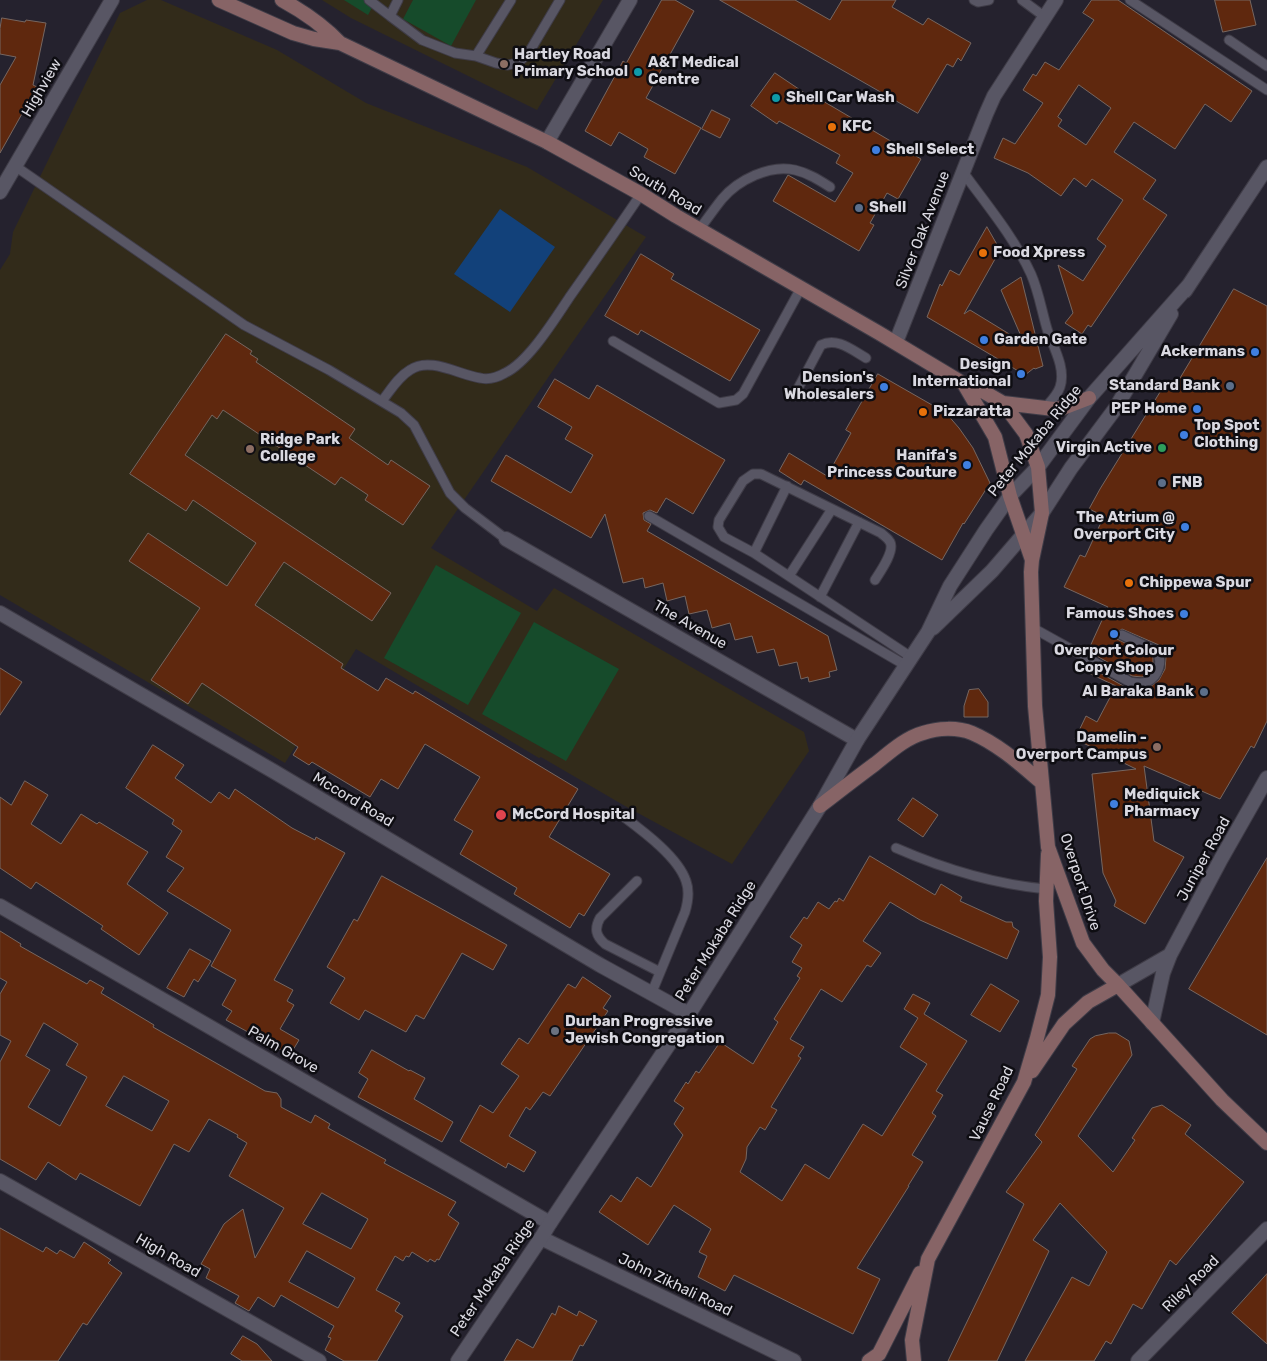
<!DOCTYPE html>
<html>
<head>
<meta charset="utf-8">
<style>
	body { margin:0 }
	canvas { display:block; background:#25222e }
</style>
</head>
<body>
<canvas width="1267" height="1361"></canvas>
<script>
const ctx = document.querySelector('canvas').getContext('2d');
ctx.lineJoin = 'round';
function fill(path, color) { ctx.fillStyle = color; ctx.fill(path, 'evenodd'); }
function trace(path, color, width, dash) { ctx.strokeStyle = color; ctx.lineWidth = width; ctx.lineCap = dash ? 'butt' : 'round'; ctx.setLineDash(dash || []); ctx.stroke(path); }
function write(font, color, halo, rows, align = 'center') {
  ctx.font = font + ' Rubik,sans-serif'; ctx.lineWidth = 5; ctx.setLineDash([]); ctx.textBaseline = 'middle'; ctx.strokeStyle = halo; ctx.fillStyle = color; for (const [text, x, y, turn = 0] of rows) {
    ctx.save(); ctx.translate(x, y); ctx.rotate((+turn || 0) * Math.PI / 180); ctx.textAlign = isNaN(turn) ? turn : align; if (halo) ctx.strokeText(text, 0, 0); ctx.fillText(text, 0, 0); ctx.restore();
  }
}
const education = new Path2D(`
	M147,0H161L277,50L366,103L527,167L646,237L567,350L431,548L537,611L554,588L804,732L809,751L732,864L625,806L541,757L539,758L356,649L285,763L0,595V270L10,254L13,232L120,13Z
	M322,0H603L537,110L351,18Z`);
const green = new Path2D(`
	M344,0H376L368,15Z
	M413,0H476L451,46L403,19Z
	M436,565L521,613L468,705L384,658Z
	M534,622L619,669L566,761L482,714Z`);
const water = new Path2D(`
	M500,209L555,247L510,312L454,274Z`);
const building = new Path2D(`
	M662,0H675L694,11L646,98L701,128L675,174L644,157L648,149L619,132L611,146L585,131L623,61L626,63Z
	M720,0H795L830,20L842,0H896L892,7L923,25L928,18L971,43L961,61L958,58L953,67L947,64L918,113Z
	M1092,0H1118L1252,91L1231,122L1205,104L1175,149L1134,122L1114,152L1156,180L1143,199L1167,215L1091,327L1088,325L1082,334L1065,323L1073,313L1058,265L1083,281L1106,246L1097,239L1123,200L1092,179L1086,187L1074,178L1061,196L1028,173L994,158L1003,138L1015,144L1043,103L1023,90L1033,74L1036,76L1045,62L1059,70L1094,20L1083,13ZM1079,85L1111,108L1086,145L1058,126L1062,120L1058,117Z
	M1215,0H1250L1256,25L1223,32Z
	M2,18L25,22L26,20L46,23L33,85L37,87L0,153V85L16,57L0,54V29Z
	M775,73L821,104L823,101L921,159L898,199L887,193L870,223L874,225L859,251L773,201L788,175L835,202L853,173L836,163L840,155L779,121L777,124L751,106Z
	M712,110L730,119L720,138L702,129Z
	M987,227L999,248V252L964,314L970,310L1024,343L1001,290L1021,277L1043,366L1035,369L1034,368L1025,375L927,317L940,284L942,286L950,270L959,275Z
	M641,254L674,274L671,279L760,330L730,381L641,330L638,335L605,316Z
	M1234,289L1267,306V721L1254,748L1251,746L1220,799L1144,766L1154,841L1184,857L1145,924L1114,906L1116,901L1103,873L1092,774L1136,769L1075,739L1086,716L1097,722L1116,686L1080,669L1082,663L1127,688L1144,689L1150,687L1159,680L1165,669L1166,657L1164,651L1159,645L1122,629L1116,633L1117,639L1153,657V666L1147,675L1142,677L1132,676L1088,651L1108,607L1064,587L1080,555L1085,557L1104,516L1089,509L1100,489L1165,384L1173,389Z
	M226,334L252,351L250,354L258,359L256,362L355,429L349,438L388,465L391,460L430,486L403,525L365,500L368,495L341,477L335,485L223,410L217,419L212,415L185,455L391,593L372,621L284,562L255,605L343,664L341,668L378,691L386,678L413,694L415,691L578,789L549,837L610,874L584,916L579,913L570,928L514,894L517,888L460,854L473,831L454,820L480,777L425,744L398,789L381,779L370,797L312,762L309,765L293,755L298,747L202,683L188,704L151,680L200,608L129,561L148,533L227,586L256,543L193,500L186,511L130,474Z
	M878,374L946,413L959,428L973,448L990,483L964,524L963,523L942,560L804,480L801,485L779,471L789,453L827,476L851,433L846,430Z
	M555,379L589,399L597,385L725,460L693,514L666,498L657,513L650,510L643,513L644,520L651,524L647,531L828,636L837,670L829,672L830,677L809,682L808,677L801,679L797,662L779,666L774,649L757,653L752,636L735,640L730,623L712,628L707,610L689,614L685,596L667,601L663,583L645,588L643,578L623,583L605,514L591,538L491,481L506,455L571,493L593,455L565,439L572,427L538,407Z
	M0,668L22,682L0,715Z
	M979,689L988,702V717H964V706L969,690Z
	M153,745L184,765L175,778L211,803L219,792L229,799L235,789L292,828L315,840L316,837L345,853L274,980L293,990L287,1001L294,1005L280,1029L299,1040L290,1055L226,1020L232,1011L222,1005L236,980L211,966L231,930L167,891L184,868L166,857L182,831L172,824L174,820L126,788Z
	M25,781L48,795L31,824L61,844L81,814L97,824L99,822L148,852L127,884L168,913L139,955L101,929L103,926L36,882L31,889L0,868V797L11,805Z
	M913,798L938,815L923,837L898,820Z
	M870,856L935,895L941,884L962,897L960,901L1006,922H1012L1013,927L1019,931L1007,959L920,920L890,902L863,941L881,953L871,967L867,965L842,1002L821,989L790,1039L804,1047L798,1056L801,1058L771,1107L777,1110L765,1130L760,1127L747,1147L746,1159L740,1172L782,1201L805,1164L829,1179L863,1124L882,1136L927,1064L900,1047L918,1018L904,1009L913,994L930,1003L924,1014L967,1041L936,1091L943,1095L932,1113L936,1116L912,1155L923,1162L908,1186H909L857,1268L880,1279L853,1334L734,1275L725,1291L698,1277L707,1256L699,1252L711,1229L674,1205L648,1245L599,1212L611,1195L621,1202L637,1177L651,1187L683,1135L674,1124L684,1108L674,1101L686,1082L688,1084L696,1071L699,1073L720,1042L753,1064L778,1022L774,1019L800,978L797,976L802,968L792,962L802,945L790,937L804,917L807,919L818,902L829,909L835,901L837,902L839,898L843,901Z
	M1267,858V1035L1189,989Z
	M382,876L507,945L493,970L462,953L424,1019L416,1015L406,1032L365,1010L359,1020L330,1003L345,978L327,967L354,919L357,921Z
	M0,931L21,944L20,946L87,984L90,980L104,988L101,993L154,1025L153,1027L265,1091L277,1093L281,1099V1107L311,1123L315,1115L330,1124L328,1128L386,1160L384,1163L456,1202L448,1215L459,1223L439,1260L437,1259L435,1262L430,1259L428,1262L412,1252L409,1257L406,1256L403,1261L395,1256L376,1290L400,1303L395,1311L403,1316L377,1361H344L325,1350L331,1338L328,1337L334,1326L281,1295L274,1307L258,1297L249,1311L235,1303L239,1296L206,1278L210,1269L201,1264L224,1224L230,1219L243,1209L255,1258L284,1208L229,1176L247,1143L237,1137L238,1135L209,1119L189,1152L174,1144L140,1206L80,1173L76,1180L48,1162L36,1180L0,1159V1062L11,1041L0,1035V994L7,982L0,978ZM44,1023L78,1044L66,1065L87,1077L60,1126L28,1107L50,1070L26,1056ZM124,1076L169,1101L152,1131L106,1106ZM322,1193L368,1219L351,1249L303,1224ZM307,1251L355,1278L338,1308L289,1282Z
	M190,949L211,961L198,982L194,979L184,997L167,988Z
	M583,977L611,996L603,1008L608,1011L550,1096L543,1092L530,1110L526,1107L509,1136L536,1152L524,1172L508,1163L506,1168L460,1141L480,1105L493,1113L519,1076L501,1064L519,1038L528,1044L568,984L575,988Z
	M991,984L1019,1001L1000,1032L971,1015Z
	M1109,1033H1116L1129,1041L1132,1055L1078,1136L1113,1172L1135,1140L1132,1138L1152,1108L1162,1105L1191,1125L1185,1134L1244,1182L1176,1265L1170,1260L1142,1309L1133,1304L1111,1344L1106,1341L1094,1361H1025L1072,1277L1089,1286L1107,1252L1060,1203L1033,1240L1049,1251L997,1361H948L1024,1204L1006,1192L1042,1142L1035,1135L1077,1069L1072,1066L1090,1039L1095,1036Z
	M372,1050L409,1071L410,1070L425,1078L414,1099L453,1122L442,1142L358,1097L368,1079L359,1073Z
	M0,1228L43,1252L46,1247L57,1254L60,1250L74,1258L84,1242L111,1260L108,1263L122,1273L87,1325L83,1323L58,1361H0Z
	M1267,1274V1344L1232,1313Z
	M559,1306L577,1316L579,1311L597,1321L583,1346L580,1345L572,1361H504L517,1339L533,1348L552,1313L555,1315Z
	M243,1336L257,1344L272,1361H242L231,1354Z`);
const service = new Path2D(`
	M369,0L390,16
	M398,0L390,16L422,40L455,53L476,56L496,63L508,65L517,63L528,54L560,0
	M974,0L978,2L989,0
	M1022,0L1045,17
	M1130,0L1267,90
	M1229,40L1267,66
	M476,56L511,0
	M15,166L244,325L329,370L401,413L414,425L450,493L465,508L506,539
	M963,172C986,204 1014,237 1031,274C1039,292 1042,313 1048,332C1054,348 1066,369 1060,387C1057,396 1050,402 1044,409
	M699,230C707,219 714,209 722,199C738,180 770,164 795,170C808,173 819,180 830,187
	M613,341L719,403L736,400L743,394L801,288
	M795,394L821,345C837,337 852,350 866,358
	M382,401C390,391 398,377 410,370C430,356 459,375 480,378C489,380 498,377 505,373C529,362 556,317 571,295C595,261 618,228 641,194
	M649,516L905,665
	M754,553L787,486
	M789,576L832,509
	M875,580C880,572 895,551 890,542C888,538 884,536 881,533L761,474H753L743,481L719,520L718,527L724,537L754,553L911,657
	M820,597L859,522
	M1033,628L1130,682C1136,683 1141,684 1147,682C1158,677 1164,660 1156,651L1122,635
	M624,817C644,832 678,857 686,881C690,892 688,902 685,912L652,992
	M896,848C944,869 993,884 1046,889
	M637,881L600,918C594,929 596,936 605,944L660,972`);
const minor = new Path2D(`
	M547,142L630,0
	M0,192L112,0
	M896,342L986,114L994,96L1056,0
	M506,539L857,740
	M0,613L273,771L600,965L689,1014
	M0,906L550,1223
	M1118,985L1170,955
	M1152,1023L1163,973L1170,955L1221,859L1267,778
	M0,1181L319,1361
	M541,1238L794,1361
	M1138,1361L1267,1229`);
const tertiary = new Path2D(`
	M1185,291L1267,167
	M933,628L992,571L1042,513L1071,468L1115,409L1171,314
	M458,1361L541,1238L550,1223L689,1014L820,806L857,740L928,632L950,586L986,530L1010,496L1038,467L1089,398L1189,285`);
const secondary = new Path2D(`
	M219,0L293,33L314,39L340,43L547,142L641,194L676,216L879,333L964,384L984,392L1003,403L1026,434L1038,467L1042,513L1032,560L1031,572L1035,706L1048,847L1083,943L1103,970L1118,985L1222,1100L1267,1143
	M282,0C304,12 323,25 340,43
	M964,384L995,437L1010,496L1032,560
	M1003,403L1054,409L1063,408L1089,398
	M820,806C838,792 856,778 875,764C889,753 905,738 923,733C938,728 957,727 972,733C998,744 1020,764 1041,782
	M1032,1071L1064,1024L1088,1002L1118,985
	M869,1361L879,1354L920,1273
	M914,1361L912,1340L928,1259L1024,1082L1037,1038L1048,995L1050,957L1046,901L1048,854`);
const markers = [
	[504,64,5,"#8d6e63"],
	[638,72,5,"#0f9aa8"],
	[776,98,5,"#0f9aa8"],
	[832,127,5,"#e8710a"],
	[876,150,5,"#3f7fe0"],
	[859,208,5,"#5c6f8a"],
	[983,253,5,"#e8710a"],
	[984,340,5,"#3f7fe0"],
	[1255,352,5,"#3f7fe0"],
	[1021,374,5,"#3f7fe0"],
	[1230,386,5,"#5c6f8a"],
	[884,387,5,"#3f7fe0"],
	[1197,409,5,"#3f7fe0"],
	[923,412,5,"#e8710a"],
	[1184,435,5,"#3f7fe0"],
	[1162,448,5,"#2e9e5b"],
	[250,449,5,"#8d6e63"],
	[967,465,5,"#3f7fe0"],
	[1162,483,5,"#5c6f8a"],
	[1185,527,5,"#3f7fe0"],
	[1129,583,5,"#e8710a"],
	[1184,614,5,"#3f7fe0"],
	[1114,634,5,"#3f7fe0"],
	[1204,692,5,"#5c6f8a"],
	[1157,747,5,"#8d6e63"],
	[1114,804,5,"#3f7fe0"],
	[501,815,6,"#e0444e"],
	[555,1031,5,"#6b7280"]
];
const poiNames = [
	["Hartley Road",514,55],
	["Primary School",514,72],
	["A&T Medical",648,63],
	["Centre",648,80],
	["Shell Car Wash",786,98],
	["KFC",842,127],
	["Shell Select",886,150],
	["Shell",869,208],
	["Food Xpress",993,253],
	["Garden Gate",994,340],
	["Ackermans",1245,352,"right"],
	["Design",1011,365,"right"],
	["International",1011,382,"right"],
	["Dension's",874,378,"right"],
	["Wholesalers",874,395,"right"],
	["Standard Bank",1220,386,"right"],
	["PEP Home",1187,409,"right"],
	["Pizzaratta",933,412],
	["Top Spot",1194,426],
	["Clothing",1194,443],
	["Ridge Park",260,440],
	["College",260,457],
	["Virgin Active",1152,448,"right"],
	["Hanifa's",957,456,"right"],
	["Princess Couture",957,473,"right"],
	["FNB",1172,483],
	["The Atrium @",1175,518,"right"],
	["Overport City",1175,535,"right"],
	["Chippewa Spur",1139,583],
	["Famous Shoes",1174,614,"right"],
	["Overport Colour",1114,651,"center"],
	["Copy Shop",1114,668,"center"],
	["Al Baraka Bank",1194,692,"right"],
	["Damelin -",1147,738,"right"],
	["Overport Campus",1147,755,"right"],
	["Mediquick",1124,795],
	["Pharmacy",1124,812],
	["McCord Hospital",512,815],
	["Durban Progressive",565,1022],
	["Jewish Congregation",565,1039]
];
const streetNames = [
	["Highview",42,88,-60],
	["South Road",665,191,31],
	["Silver Oak Avenue",923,230,-69],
	["Peter Mokaba Ridge",1035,441,-51],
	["The Avenue",690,625,30],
	["Mccord Road",353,800,31],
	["Juniper Road",1204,859,-61],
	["Overport Drive",1080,882,72],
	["Peter Mokaba Ridge",716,941,-58],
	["Palm Grove",283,1050,30],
	["Vause Road",992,1104,-64],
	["High Road",168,1256,30],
	["Peter Mokaba Ridge",493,1278,-56],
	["Riley Road",1191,1284,-45],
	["John Zikhali Road",675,1285,26]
];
fill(education, '#322b1a');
fill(green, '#164b2b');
fill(water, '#12417a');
fill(building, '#5f280e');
trace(building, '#766660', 1);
trace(service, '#3f3c47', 11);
trace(minor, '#3f3c47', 16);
trace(tertiary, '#3f3c47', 16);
trace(secondary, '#3f3c47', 16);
trace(service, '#585664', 9);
trace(minor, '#585664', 14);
trace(tertiary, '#585664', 14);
trace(secondary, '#876466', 14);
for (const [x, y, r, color] of markers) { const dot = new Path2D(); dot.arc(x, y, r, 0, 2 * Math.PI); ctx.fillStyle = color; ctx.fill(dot); trace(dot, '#0e0d12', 2); }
write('bold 15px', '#dad9e1', '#0e0d12', poiNames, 'left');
write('15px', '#dad9e1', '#0e0d12', streetNames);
</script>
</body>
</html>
